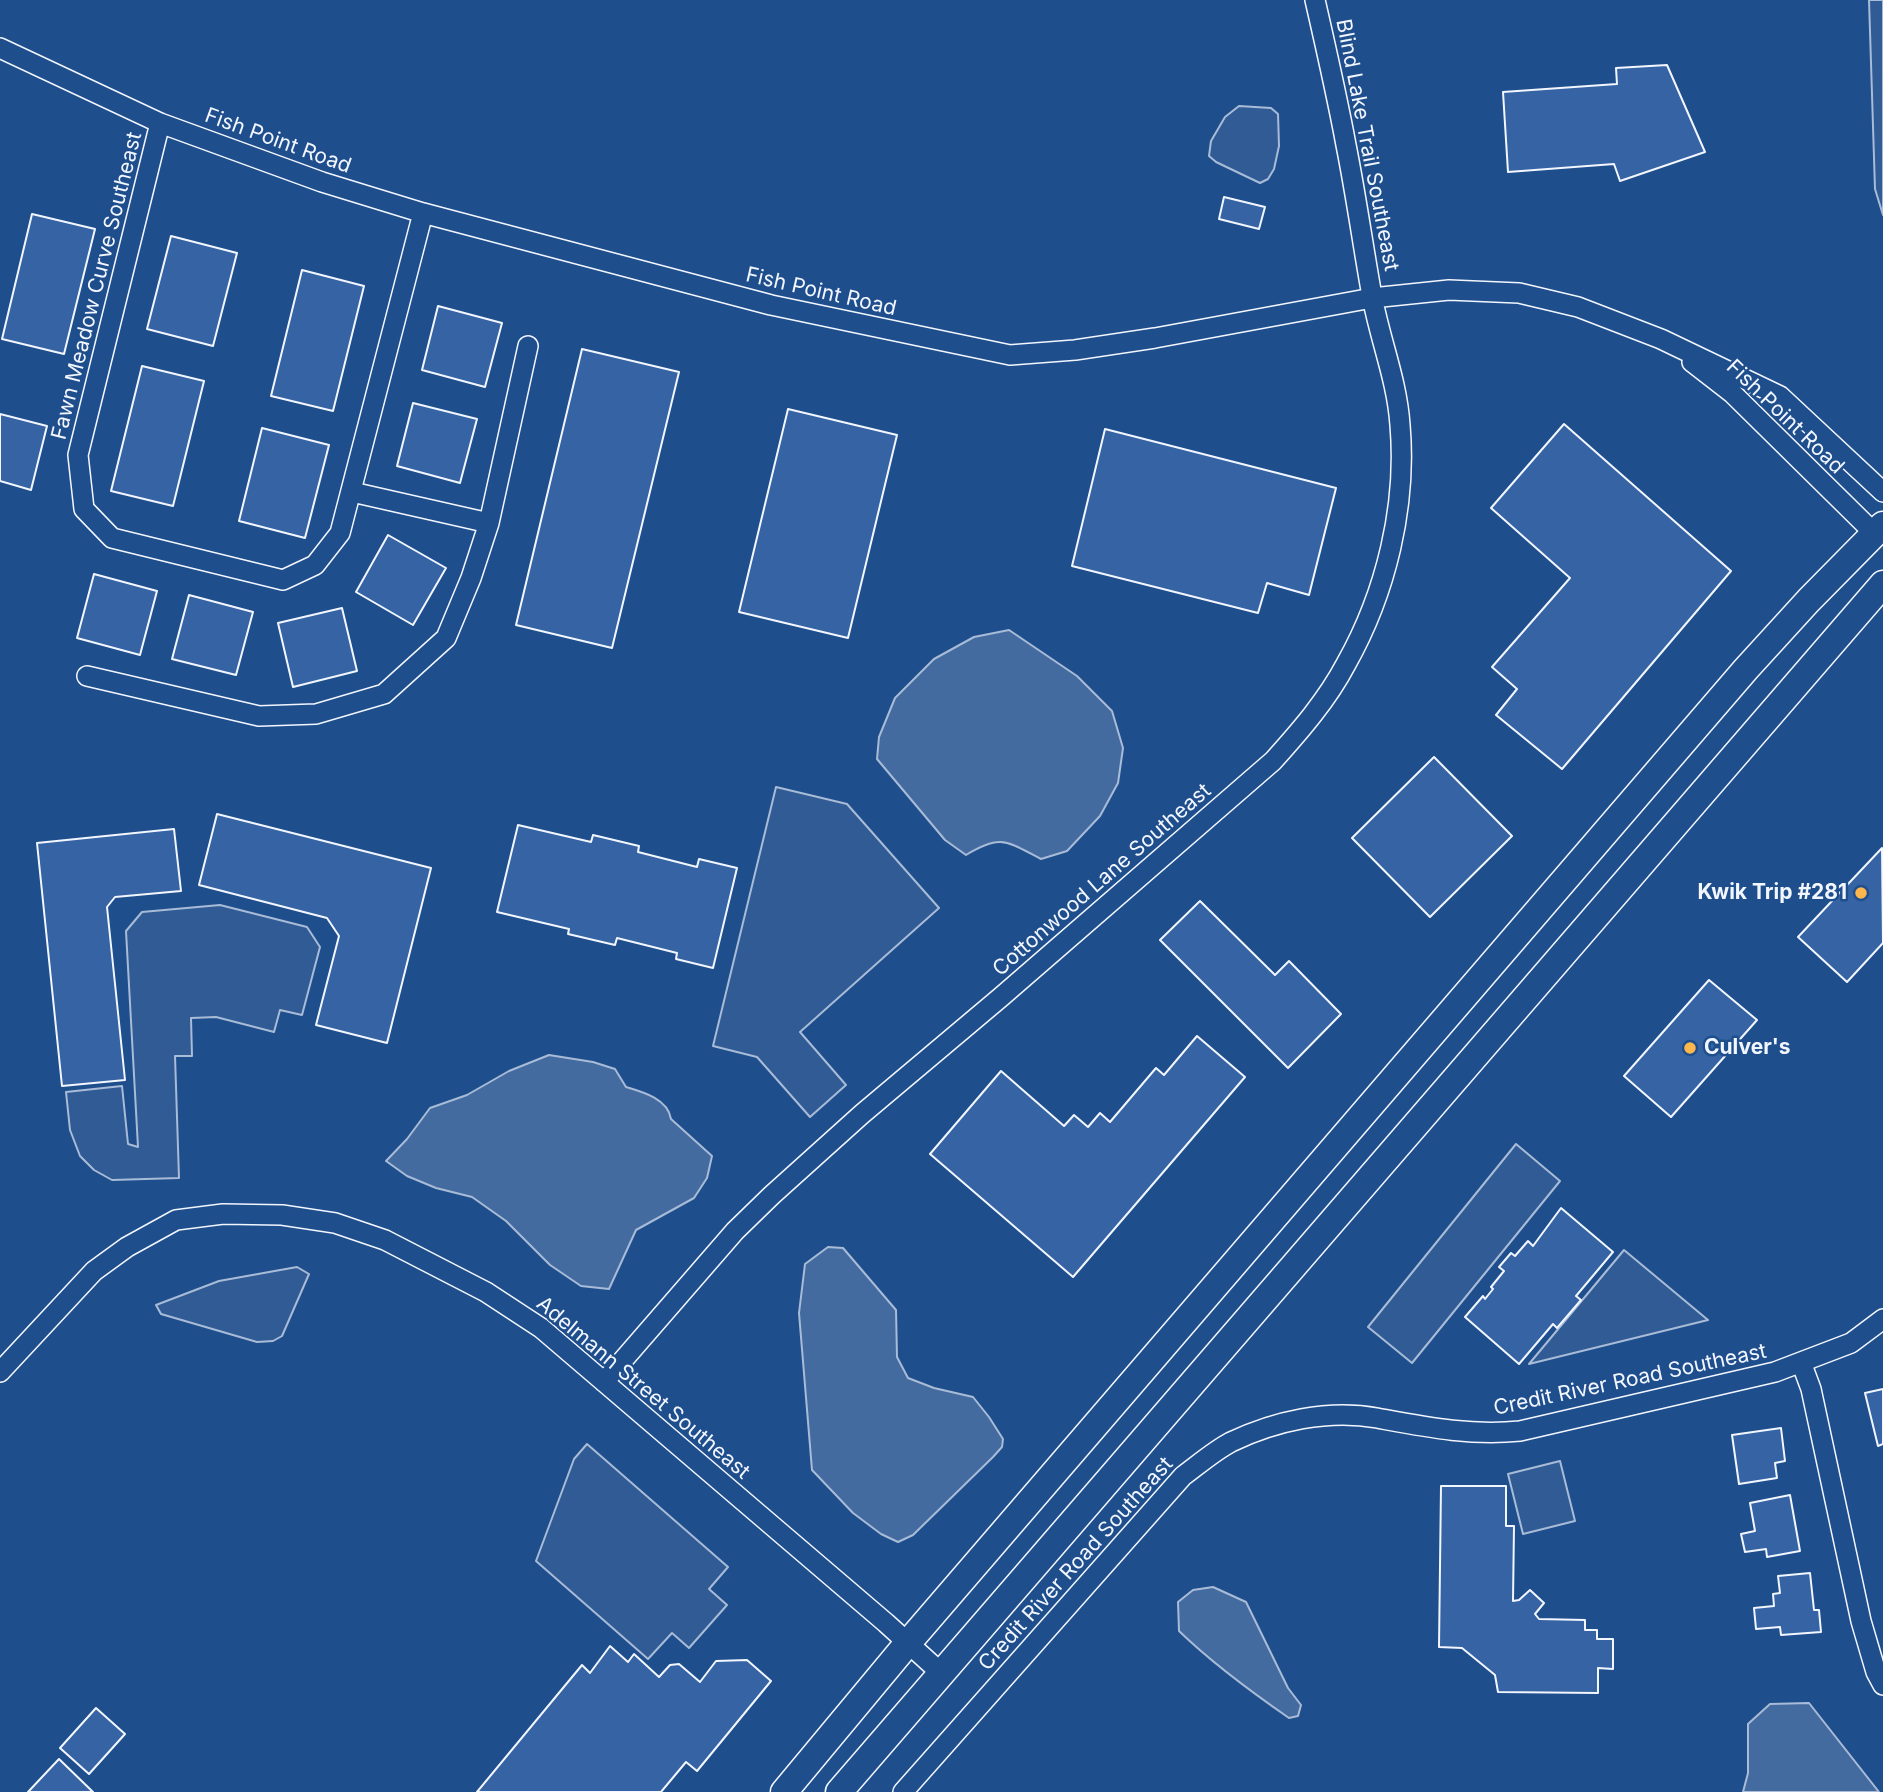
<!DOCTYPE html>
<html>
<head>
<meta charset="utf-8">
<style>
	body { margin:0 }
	canvas { display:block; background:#1f4e8c }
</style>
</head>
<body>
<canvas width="1883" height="1792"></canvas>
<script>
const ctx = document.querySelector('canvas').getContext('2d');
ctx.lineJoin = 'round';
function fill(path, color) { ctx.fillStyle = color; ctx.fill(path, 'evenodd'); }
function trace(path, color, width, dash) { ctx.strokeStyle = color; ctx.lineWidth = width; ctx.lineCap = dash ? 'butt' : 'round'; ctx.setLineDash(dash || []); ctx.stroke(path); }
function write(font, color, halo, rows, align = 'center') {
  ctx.font = font + ' Inter,sans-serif'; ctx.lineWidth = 5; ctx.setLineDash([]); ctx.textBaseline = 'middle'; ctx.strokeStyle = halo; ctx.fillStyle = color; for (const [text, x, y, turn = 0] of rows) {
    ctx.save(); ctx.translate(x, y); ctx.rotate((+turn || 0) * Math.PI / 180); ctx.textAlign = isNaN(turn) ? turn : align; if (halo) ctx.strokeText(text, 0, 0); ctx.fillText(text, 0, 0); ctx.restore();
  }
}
const built = new Path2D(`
	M1869,0H1883V215L1875,189Z
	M1239,106L1271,108L1278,114L1279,146L1274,169L1268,179L1260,183L1216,162L1209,156L1211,141L1225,117Z
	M776,787L847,804L939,908L800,1032L846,1085L810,1117L757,1057L713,1046Z
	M220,905L307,927L320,947L302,1015L280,1010L274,1032L216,1017L191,1018L192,1056H175L179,1178L112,1180L94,1170L80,1156L70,1130L66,1092L122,1086L128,1144L138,1147L126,931L142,912Z
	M1516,1144L1560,1181L1412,1363L1368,1327Z
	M1624,1250L1708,1320L1529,1364Z
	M297,1267L309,1274L282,1336L273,1341L257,1342L161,1314L156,1305L219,1281Z
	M587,1444L728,1567L709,1589L727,1605L689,1648L672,1633L648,1659L536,1561L574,1459Z
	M1560,1461L1575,1521L1523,1534L1508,1474Z`);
const water = new Path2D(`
	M1009,630L1077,676L1112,711L1123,748L1118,783L1100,816L1067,851L1041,859C1006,841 1001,834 966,855L945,840L877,759L879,737L895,698L934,659L974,637Z
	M549,1055L593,1062L615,1069L626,1087C643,1092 668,1099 671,1119L712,1156L707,1178L694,1198L636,1230L609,1289L581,1286L550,1265L506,1221L472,1197L436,1188L407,1176L386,1161L407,1139L430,1108L467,1095L509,1071Z
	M828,1247L843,1248L896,1310L897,1357L908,1378L934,1388L973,1397L989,1417L1003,1439L1002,1447L993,1457L913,1535L898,1542L881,1534L853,1513L812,1470L799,1313L805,1264Z
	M1213,1587L1246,1602L1288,1688L1301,1705L1298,1716L1289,1718C1250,1691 1213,1664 1179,1631L1178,1602L1193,1590Z
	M1809,1703L1879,1792H1743L1748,1773V1724L1770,1704Z`);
const building = new Path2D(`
	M1667,65L1705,152L1620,181L1614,164L1508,172L1503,92L1617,84L1616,68Z
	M1224,197L1265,207L1259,229L1219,219Z
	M32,214L95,229L64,354L2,339Z
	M171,236L237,253L213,346L147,329Z
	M302,270L364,286L333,411L271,396Z
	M438,306L502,323L485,387L422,370Z
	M582,349L679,372L612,648L516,625Z
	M142,366L204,381L173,506L111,491Z
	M413,403L477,419L460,483L397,466Z
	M788,409L897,435L848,638L739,612Z
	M0,414L47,426L31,490L0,481Z
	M1564,424L1731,571L1562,769L1496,715L1517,689L1492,667L1570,578L1491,508Z
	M262,428L329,445L305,538L239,521Z
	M1105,429L1336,488L1309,595L1267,583L1258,613L1072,566Z
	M388,535L446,568L413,625L356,592Z
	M94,574L157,591L140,655L77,638Z
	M189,595L253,612L236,675L172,659Z
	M342,608L357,671L293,687L278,623Z
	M1434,757L1512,836L1430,917L1352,838Z
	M217,814L431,868L387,1043L316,1025L339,936L327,918L199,885Z
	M518,825L591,842L593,835L639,846L638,852L697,867L699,859L737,868L713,968L676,959L677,953L617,938L615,945L568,934L569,929L497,912Z
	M174,829L181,891L115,897L107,907L125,1080L62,1086L37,843Z
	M1882,848L1883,943L1847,982L1798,937Z
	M1200,901L1275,975L1289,961L1341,1014L1288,1068L1160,940Z
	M1709,980L1757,1020L1671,1117L1624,1076Z
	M1197,1036L1245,1077L1073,1277L930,1154L1001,1071L1064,1126L1074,1115L1088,1127L1100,1113L1110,1122L1156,1068L1164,1075Z
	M1561,1208L1613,1252L1576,1296L1581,1300L1557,1328L1553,1324L1519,1364L1465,1317L1483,1296L1485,1299L1493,1289L1491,1287L1504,1271L1499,1267L1511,1253L1515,1256L1528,1241L1533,1246Z
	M1883,1389V1444L1878,1446L1865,1393Z
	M1781,1428L1785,1461L1775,1463L1777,1478L1739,1484L1732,1435Z
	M1441,1486H1506V1526H1514L1513,1601L1519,1600L1530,1590L1544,1603L1535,1614L1539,1619L1585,1620V1630H1597V1639H1613V1669L1598,1668V1693L1498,1692L1495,1675L1462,1648L1439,1647Z
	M1790,1495L1800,1551L1767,1557L1766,1549L1745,1552L1741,1534L1755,1531L1750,1503Z
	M1810,1573L1814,1610H1819L1821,1632L1781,1635L1780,1627L1756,1629L1754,1608L1774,1606L1773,1594L1780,1593L1778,1576Z
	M610,1646L628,1662L634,1654L659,1677L670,1665L679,1664L700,1682L716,1661L747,1660L771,1681L697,1771L686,1762L661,1792H477L582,1665L590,1673Z
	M96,1708L125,1734L89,1774L60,1748Z
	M59,1759L93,1792H28Z`);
const minor = new Path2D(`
	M0,48L160,123L322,182L423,213L771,305L1010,355L1075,350L1155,338L1372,298L1449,290L1519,293L1578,307L1661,339L1780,396L1883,492
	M160,123L78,455L84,509L112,538L283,580L315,565L340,533L423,213
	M1692,362L1732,393L1874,533
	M352,492L489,523
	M87,676L259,716L316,714L384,694L446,638L471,578L489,523L528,346
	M1801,1362L1811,1389L1861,1621L1876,1672L1883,1685
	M0,1372L94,1271L127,1247L176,1220L223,1214L282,1215L335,1223L385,1240L486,1292L541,1328L886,1623L941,1673
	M604,1382L735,1231L772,1195L862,1114L1001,997L1273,761C1300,731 1327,700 1346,664C1386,593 1407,506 1400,425C1397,380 1380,340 1372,296C1363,246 1356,195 1346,145C1337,96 1326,48 1315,0
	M903,1792L1183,1476C1198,1465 1214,1451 1231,1442C1275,1421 1328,1409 1377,1418C1426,1427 1470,1436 1520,1431L1775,1372L1851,1343L1883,1319`);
const secondary = new Path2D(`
	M784,1792L907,1644L1746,669L1809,600L1883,525
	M839,1792L1883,584`);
const markers = [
	[1861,893,7,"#ffb74d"],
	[1690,1048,7,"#ffb74d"]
];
const streetNames = [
	["Fish Point Road",278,141,20],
	["Blind Lake Trail Southeast",1367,145,79],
	["Fawn Meadow Curve Southeast",97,286,-76],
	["Fish Point Road",821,292,13],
	["Fish Point Road",1785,417,44],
	["Cottonwood Lane Southeast",1102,880,-41],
	["Credit River Road Southeast",1630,1380,-12],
	["Adelmann Street Southeast",643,1388,40],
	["Credit River Road Southeast",1076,1564,-48]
];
const poiNames = [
	["Kwik Trip #281",1847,893],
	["Culver's",1704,1048,"left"]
];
fill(built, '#305b95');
trace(built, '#a8bbd7', 2);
fill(water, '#446ba0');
trace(water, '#a8bbd7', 2);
fill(building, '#3563a3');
trace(building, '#f2f6ff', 2);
trace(minor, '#f2f6ff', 22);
trace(secondary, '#f2f6ff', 29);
trace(minor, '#1f4e8c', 19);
trace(secondary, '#1f4e8c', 26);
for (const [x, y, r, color] of markers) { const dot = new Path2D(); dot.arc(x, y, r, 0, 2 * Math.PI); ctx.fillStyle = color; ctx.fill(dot); trace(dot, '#1f4e8c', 2.5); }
write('21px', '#f2f6ff', '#1f4e8c', streetNames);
write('bold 21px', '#f2f6ff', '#1f4e8c', poiNames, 'right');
</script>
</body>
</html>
